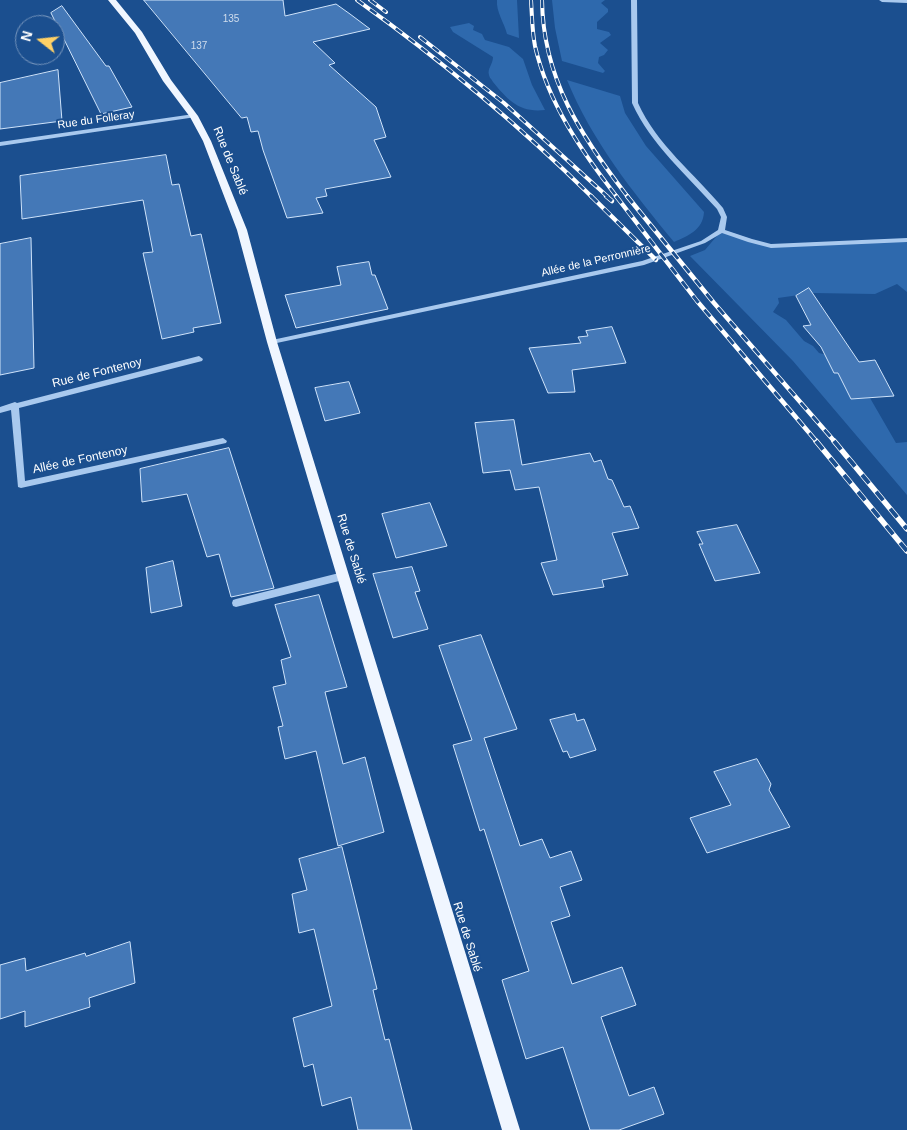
<!DOCTYPE html>
<html>
<head>
<meta charset="utf-8">
<style>
	body { margin:0 }
	#map { position:relative; width:907px; height:1130px; overflow:hidden; background:#1b4f8f; font-family:Arial,sans-serif }
	canvas { display:block }
	.north { position:absolute; left:15px; top:15px; width:50px; height:50px; box-sizing:border-box; background:#1b4f8f; border:1px solid #7695bc; border-radius:50%; rotate:286deg; font-size:14px; font-weight:700; line-height:20px; text-align:center; color:#fff }
	.north::after { content:''; display:block; margin:auto; width:18px; height:22px; background:#ffd166; clip-path:polygon(50% 0,100% 100%,50% 72%,0 100%) }
</style>
</head>
<body>
<div id="map">
<canvas width="907" height="1130"></canvas>
<div class="north">N</div>
</div>
<script>
const ctx = document.querySelector('canvas').getContext('2d');
ctx.lineJoin = 'round';
function fill(path, color) { ctx.fillStyle = color; ctx.fill(path, 'evenodd'); }
function trace(path, color, width, dash) { ctx.strokeStyle = color; ctx.lineWidth = width; ctx.lineCap = dash ? 'butt' : 'round'; ctx.setLineDash(dash || []); ctx.stroke(path); }
function write(font, color, halo, rows, align = 'center') {
  ctx.font = font + ' Arial,sans-serif'; ctx.lineWidth = 4; ctx.setLineDash([]); ctx.textBaseline = 'middle'; ctx.strokeStyle = halo; ctx.fillStyle = color; for (const [text, x, y, turn = 0] of rows) {
    ctx.save(); ctx.translate(x, y); ctx.rotate((+turn || 0) * Math.PI / 180); ctx.textAlign = isNaN(turn) ? turn : align; if (halo) ctx.strokeText(text, 0, 0); ctx.fillText(text, 0, 0); ctx.restore();
  }
}
const green = new Path2D(`
	M497,0H517L519,38L507,34C504,22 496,12 497,0Z
	M552,0H605L601,3L608,9V12L597,22V29L609,32L611,35L600,43L608,50L604,55L599,57L598,63L605,71L603,73L562,61L555,28Z
	M469,23L474,26L473,30L482,34L485,40L509,47L523,59L532,85L545,110C519,113 508,100 493,82C491,78 490,79 489,75C487,69 493,64 493,57L453,32L450,27Z
	M567,80L620,96L625,113L646,146L704,212C703,230 688,236 674,242C632,191 592,141 567,80Z
	M721,231L771,246L907,240V292L897,284L875,294L813,293L778,298L779,303L773,312L786,320L804,341L813,346L819,353L831,356L851,399L870,398L896,443L907,442V495L793,361L690,256L705,250Z`);
const building = new Path2D(`
	M144,0H283L285,16L336,4L350,14L370,29L313,42L335,63L329,65L376,107L386,137L374,140L391,177L325,189L327,196L316,198L323,213L287,218L263,150L258,131L251,132L247,117L242,118Z
	M62,6L106,66H109L132,107L101,114L51,13Z
	M58,70L62,121L0,129V83Z
	M166,155L172,185L179,184L191,236L201,234L221,323L193,328L194,332L162,339L143,253L153,252L143,200L22,219L20,176Z
	M31,238L34,368L0,375V244Z
	M369,262L372,275H375L388,309L296,328L285,295L341,285L337,267Z
	M809,288L859,362L875,360L894,396L851,399L838,373H834L821,347L803,326L811,325L796,296Z
	M612,327L626,363L572,370L575,392L548,393L529,348L581,343L578,337L588,336L586,331Z
	M349,382L360,413L325,421L315,388Z
	M514,420L522,465L590,453L594,462L601,460L608,479L612,480L624,507L630,506L639,528L612,533L628,575L602,580L604,587L553,595L541,563L557,560L539,487L515,490L510,470L483,473L475,423Z
	M229,448L274,588L231,597L219,554L207,557L187,494L142,502L140,469Z
	M430,503L447,546L396,558L382,514Z
	M737,525L760,573L715,581L699,544H703L697,532Z
	M173,561L182,606L151,613L146,568Z
	M412,567L420,591L415,592L428,629L393,638L373,574Z
	M319,595L347,687L325,692L343,764L365,757L384,832L338,846L316,751L285,759L278,727L283,726L273,687L286,684L281,660L291,657L275,605Z
	M481,635L517,729L484,738L520,846L542,839L550,858L571,851L582,880L560,887L570,916L551,922L572,984L622,967L636,1005L601,1017L629,1096L654,1087L664,1114L619,1130H590L563,1047L526,1059L502,980L529,971L484,829L480,831L453,745L472,740L439,646Z
	M575,714L577,721L584,719L596,750L570,758L567,751L563,752L550,720Z
	M757,759L771,784L769,790L790,827L707,853L690,818L731,805L714,772Z
	M342,847L377,989L373,990L385,1040L389,1039L412,1130H358L351,1097L322,1106L313,1064L304,1067L293,1018L332,1006L314,929L299,933L292,894L307,890L299,859Z
	M130,942L135,983L89,998L90,1007L25,1027V1011L0,1019V965L25,958L26,971L85,953L86,956Z`);
const minor = new Path2D(`
	M631,0H637L638,103C657,145 694,173 723,208L727,217L725,230L752,239L771,244L907,238V242L771,248L748,242L722,233L705,243L644,265L272,344H269L268,342L272,340L642,261L701,241L718,230L721,217L717,209C687,175 651,145 632,103Z
	M879,0H907V3L882,2Z
	M194,114L197,116L196,117L0,146V142Z
	M199,356L203,359L202,361L19,408L25,481L223,438L227,441L226,443L21,488L18,487L11,410L0,413V407L15,402L17,403Z
	M343,572L346,573L347,576L346,579L343,580L236,607L233,606L232,603L233,600L236,599Z`);
const major = new Path2D(`
	M108,0H116L142,32L171,80L198,116L211,141L247,230L277,342L520,1130H502L267,342L237,230L203,141L190,117L163,81L135,33Z`);
const railFar2 = new Path2D(`
	M357,0C441,60 519,125 592,197
	M370,0L386,12
	M531,0C532,15 532,31 535,46C548,103 582,152 617,197
	M542,0C543,79 581,136 628,197
	M420,37L504,103L608,197`);
const railFar1 = new Path2D(`
	M591,196L656,260
	M606,196L612,201
	M616,196L697,301L817,442
	M627,196L714,303L835,442`);
const rail = new Path2D(`
	M816,441L907,551
	M834,441L907,529`);
const numberNames = [
	["135",231,19],
	["137",199,46]
];
const farStreetnames = [
	["Rue du Folleray",96,120,-8],
	["Allée de la Perronnière",596,261,-13]
];
const streetNames = [
	["Rue de Sablé",230,161,68],
	["Rue de Fontenoy",97,373,-14],
	["Allée de Fontenoy",80,460,-12],
	["Rue de Sablé",351,549,73],
	["Rue de Sablé",467,937,73]
];
fill(green, '#2e69ad');
fill(building, '#4478b7');
trace(building, '#cfe3fa', 1);
fill(minor, '#a9c9ee');
fill(major, '#f0f6ff');
trace(railFar2, '#fff', 4);
trace(railFar1, '#fff', 4.5);
trace(rail, '#fff', 5.5);
trace(railFar2, '#1b4f8f', 2.5, [8]);
trace(railFar1, '#1b4f8f', 3, [9]);
trace(rail, '#1b4f8f', 4, [11]);
write('10px', '#d0dded', null, numberNames);
write('11px', '#fff', '#1b4f8f', farStreetnames);
write('12px', '#fff', '#1b4f8f', streetNames);
</script>
</body>
</html>
